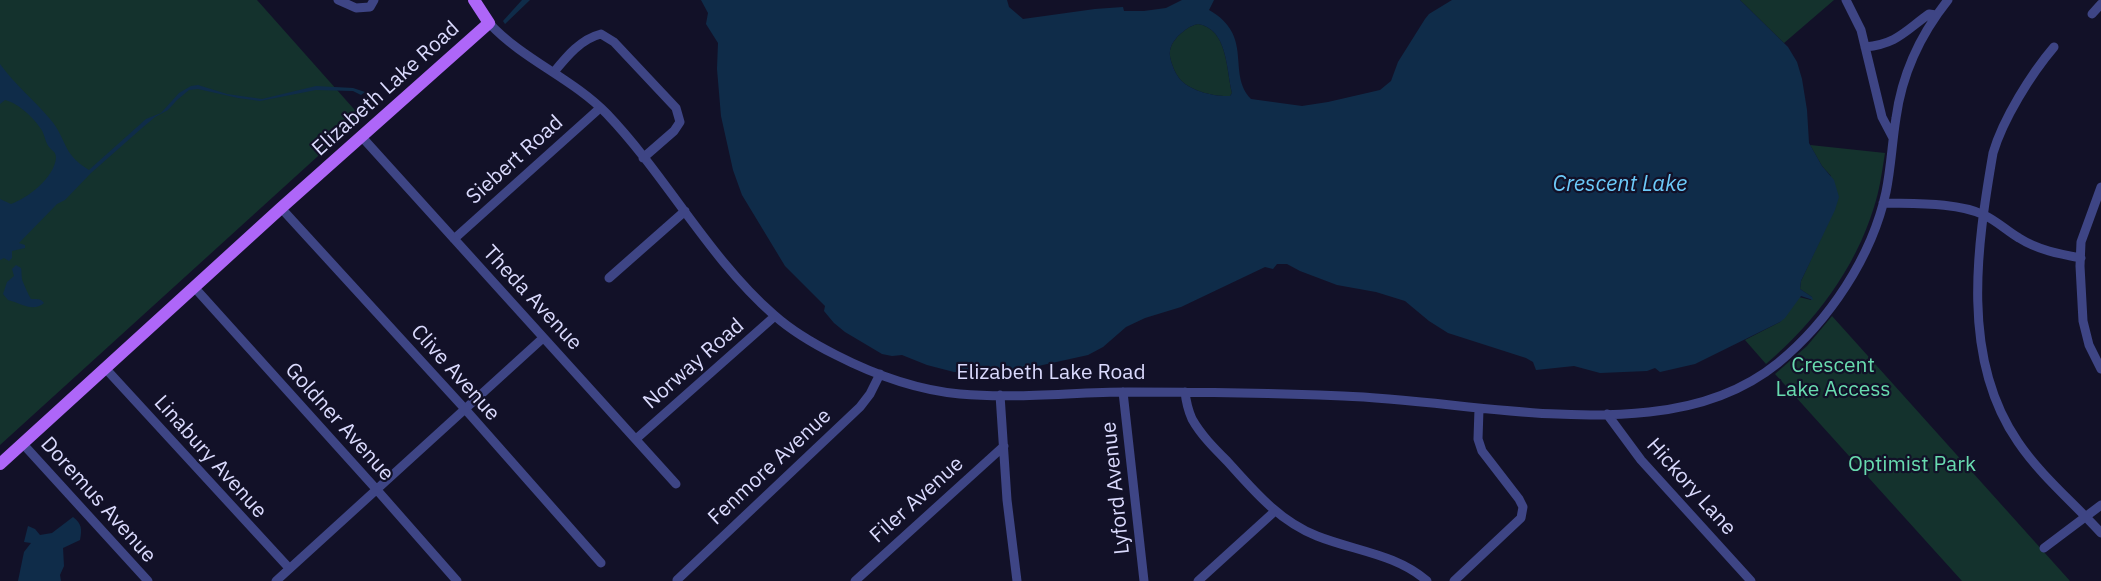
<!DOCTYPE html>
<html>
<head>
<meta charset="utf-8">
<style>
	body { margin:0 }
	canvas { display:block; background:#121128 }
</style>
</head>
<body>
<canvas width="2101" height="581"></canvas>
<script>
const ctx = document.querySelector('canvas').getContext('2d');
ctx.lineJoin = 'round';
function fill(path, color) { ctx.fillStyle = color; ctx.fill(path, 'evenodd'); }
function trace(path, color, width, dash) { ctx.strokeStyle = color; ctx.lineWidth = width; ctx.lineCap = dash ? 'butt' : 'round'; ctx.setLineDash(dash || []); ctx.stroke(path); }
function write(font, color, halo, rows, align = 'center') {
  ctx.font = font + ' "IBM Plex Sans",sans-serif'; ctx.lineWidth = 4.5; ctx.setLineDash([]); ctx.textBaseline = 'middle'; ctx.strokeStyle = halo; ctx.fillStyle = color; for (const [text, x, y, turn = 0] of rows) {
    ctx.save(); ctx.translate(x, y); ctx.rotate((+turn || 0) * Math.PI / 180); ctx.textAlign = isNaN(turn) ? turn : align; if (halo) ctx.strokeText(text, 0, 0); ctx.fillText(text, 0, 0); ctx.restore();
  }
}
const green = new Path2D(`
	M0,0H257L361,117L0,445Z
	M1740,0H1834L1784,43Z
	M1198,24C1228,29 1226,69 1232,93L1230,96C1215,97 1189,91 1179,78C1175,73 1173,67 1171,61C1168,50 1171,44 1178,36C1185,30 1189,26 1198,24Z
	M1810,145L1885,153C1882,171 1880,189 1874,207C1855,269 1815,322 1766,364L1745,340L1780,322L1799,297L1811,300L1812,297L1800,289L1801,281L1828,223L1831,176L1822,166Z
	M1832,316L2070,581H1962L1775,374L1807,346Z`);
const water = new Path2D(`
	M522,0H530L505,24L503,21Z
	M701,0H1007L1009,7L1023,19L1095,9L1123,7L1124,11H1144L1166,8L1182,0H1214L1209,10C1255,36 1226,73 1251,99L1302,106L1328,102L1380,90L1391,81L1398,62L1425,19L1429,14L1452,0H1740L1788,47L1797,62L1802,79L1807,110L1809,143L1822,166L1834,180L1839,197L1835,210L1801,281L1800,289L1812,297L1813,300L1801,296L1785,318L1780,322L1695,364L1660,372L1655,368L1647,371L1600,373L1574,366L1536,370L1533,362L1526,358L1448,333L1429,321L1405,301L1376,292L1337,285L1300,271L1287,264H1277L1273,269L1265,267L1181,307L1145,318L1126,327L1103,347L1088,355L1020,370L954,372L927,365L902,355L892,356L882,354L845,332L834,323L824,311L825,306L785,266L742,195L733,170L721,116L717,69L718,43L706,24L708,13ZM1198,24C1228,29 1226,69 1232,93L1230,96C1215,97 1189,91 1179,78C1175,73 1173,67 1171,61C1168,50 1171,44 1178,36C1185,30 1189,26 1198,24Z
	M0,64C15,85 34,100 50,119C68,140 61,153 89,170L146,119L161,113L179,93L191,86L198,85L227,94L262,99L316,86L353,88L365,92L361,95L353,91L316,90L260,101L238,98L198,89L189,90L177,100L168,110L155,117L142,128L91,173L65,200L57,204L19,243L25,245V248L12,251V258L9,261L4,258L0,260V199L11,204C28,198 54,178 56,158C56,151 52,151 49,147C45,142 45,135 41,129C34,118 18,103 5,100L0,104Z
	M16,265L21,268C22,272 21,278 23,282C25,287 28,294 31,299C36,299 41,298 44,303C33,313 21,303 8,300L3,294L7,282L14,276L12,269Z
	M73,517C82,524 82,529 80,540L63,548L64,566L60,575L61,581H18L24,552L31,543L24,542L28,526L35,529L40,535L52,533Z`);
const minor = new Path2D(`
	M338,0L356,8L370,7L374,0
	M1846,0L1861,30L1882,117L1893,138
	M2092,14L2101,4
	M489,23C523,60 572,78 607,114C667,177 708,257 774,315C792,331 814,344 836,355C875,375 917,390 960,394C1016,399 1073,392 1128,392C1199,392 1271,393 1343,396C1445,400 1547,423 1649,412C1697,407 1741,393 1778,363C1829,321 1872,257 1886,192C1891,168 1892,143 1896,118C1902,74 1920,35 1948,0
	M1865,47C1897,44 1905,31 1929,14L1936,15
	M2054,47C2031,74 2003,119 1993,153C1977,246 1960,358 2018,442C2041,476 2074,503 2101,533
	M554,72C567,56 581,39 601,34L614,42L676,108L680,122L674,131L643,158
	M361,136L676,484
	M2101,187L2081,242L2080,266L2083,321L2089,345L2101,369
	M1883,203C1913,204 1957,202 1984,215C1997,221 2007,231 2019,238C2038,250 2059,254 2081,258
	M281,208L465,409L601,563
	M454,239L600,108
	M609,278L685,211
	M194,287L377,490L457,581
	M106,369L289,568
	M1123,392L1144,581
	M1185,392C1186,401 1188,410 1192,419C1201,435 1214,448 1227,461C1254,491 1279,521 1317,536C1355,551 1396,554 1427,581
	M1000,395L1007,500L1017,581
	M1607,414L1641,460L1751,581
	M636,439L775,316
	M23,444L148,581
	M2044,548L2101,505
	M677,580L860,407L870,394L880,374
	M276,581L543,338
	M855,581L1004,446
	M1198,581L1275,511
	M1454,581L1521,518L1523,507L1519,499L1482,451L1478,439L1479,409`);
const major = new Path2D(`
	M0,464L281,208L489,23L474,0`);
const streetNames = [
	["Elizabeth Lake Road",386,89,-42],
	["Siebert Road",515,160,-42],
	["Theda Avenue",532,298,47],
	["Norway Road",694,364,-41],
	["Clive Avenue",455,373,48],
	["Elizabeth Lake Road",1051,373],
	["Goldner Avenue",339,422,48],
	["Linabury Avenue",210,457,48],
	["Fenmore Avenue",770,467,-43],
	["Hickory Lane",1691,487,48],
	["Lyford Avenue",1116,488,-96],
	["Doremus Avenue",98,500,48],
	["Filer Avenue",917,500,-42]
];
const parkNames = [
	["Crescent",1833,366],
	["Lake Access",1833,390],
	["Optimist Park",1912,465]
];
const waterNames = [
	["Crescent Lake",1620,185]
];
fill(green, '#14322d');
fill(water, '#0f2c49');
trace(minor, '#3e4585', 9);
trace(major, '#ae66f8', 12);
write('21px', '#dadafd', '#121128', streetNames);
write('21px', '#68dbaf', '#121128', parkNames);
write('italic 22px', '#6ccaf9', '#121128', waterNames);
</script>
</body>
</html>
